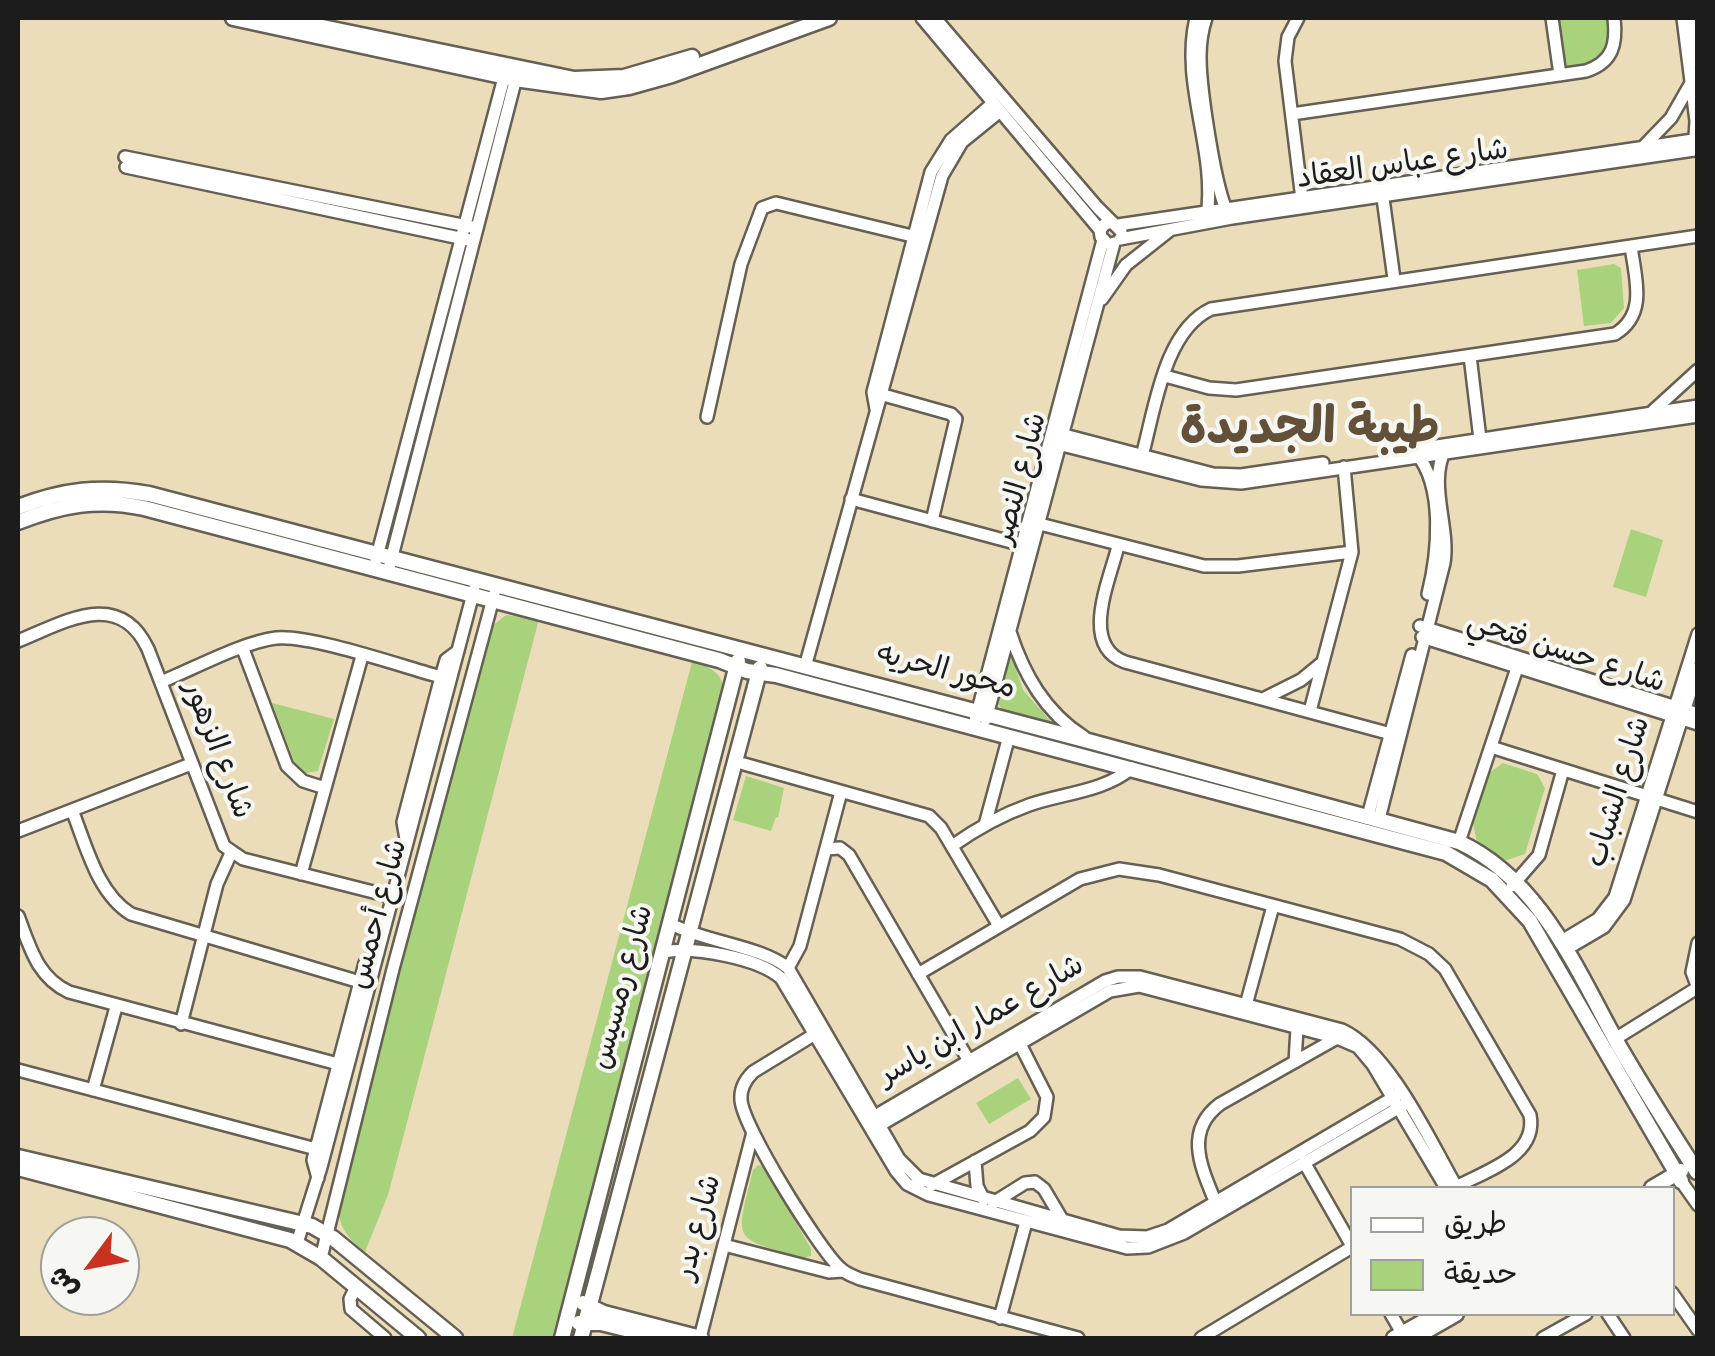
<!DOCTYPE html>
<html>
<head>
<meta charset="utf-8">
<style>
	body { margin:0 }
	#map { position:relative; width:1715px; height:1356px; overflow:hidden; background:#ecddba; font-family:Dekko,"Playpen Sans Arabic",sans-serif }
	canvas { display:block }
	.frame { position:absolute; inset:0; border:20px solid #1c1c1c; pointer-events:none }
	.legend { position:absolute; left:1350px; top:1186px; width:325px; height:130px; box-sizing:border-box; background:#f6f6f2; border:2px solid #9f9f9c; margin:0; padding:12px 18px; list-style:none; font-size:30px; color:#1c1c1c }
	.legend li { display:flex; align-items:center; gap:20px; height:50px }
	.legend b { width:50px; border:2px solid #9f9f9c }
	.north { position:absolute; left:40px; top:1216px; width:100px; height:100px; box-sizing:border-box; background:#f6f6f2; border:2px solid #9f9f9c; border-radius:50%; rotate:238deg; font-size:28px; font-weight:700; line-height:40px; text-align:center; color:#1c1c1c }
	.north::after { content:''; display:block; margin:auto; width:35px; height:45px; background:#c8321e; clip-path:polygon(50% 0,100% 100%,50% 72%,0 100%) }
</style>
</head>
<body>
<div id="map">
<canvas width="1715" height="1356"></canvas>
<div class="frame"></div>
<ul class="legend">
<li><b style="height:12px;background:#fff"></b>طريق</li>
<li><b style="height:28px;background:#a9d27d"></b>حديقة</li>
</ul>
<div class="north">ش</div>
</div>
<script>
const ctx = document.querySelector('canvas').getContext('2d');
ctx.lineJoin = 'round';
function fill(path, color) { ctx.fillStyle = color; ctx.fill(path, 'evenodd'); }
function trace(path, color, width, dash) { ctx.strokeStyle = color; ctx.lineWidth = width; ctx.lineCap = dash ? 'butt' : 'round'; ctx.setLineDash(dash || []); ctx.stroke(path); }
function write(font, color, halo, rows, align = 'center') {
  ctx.font = font + ' Dekko,"Playpen Sans Arabic",sans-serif'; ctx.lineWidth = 8; ctx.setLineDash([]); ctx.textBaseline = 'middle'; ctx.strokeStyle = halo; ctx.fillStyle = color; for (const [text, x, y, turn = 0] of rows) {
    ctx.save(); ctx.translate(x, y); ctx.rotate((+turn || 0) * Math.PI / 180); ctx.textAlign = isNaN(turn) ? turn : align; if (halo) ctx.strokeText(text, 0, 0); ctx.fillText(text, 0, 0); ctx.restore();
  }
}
const green = new Path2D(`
	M1557,18H1608C1613,57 1601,63 1564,67Z
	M1614,264L1621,268L1624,308L1611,323L1584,326L1577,270Z
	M1631,529L1663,540L1646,597L1613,587Z
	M506,615L539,619L388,1195L365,1252C349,1239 338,1228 339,1206L491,627Z
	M1009,648L1023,690L1054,725C987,710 990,713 1009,648Z
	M692,662C739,672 722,703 714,738L552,1338H512Z
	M272,703L334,719L318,771L306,773L296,766Z
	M1503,763L1537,774L1545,788L1525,854L1504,861L1477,842L1473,824L1489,773Z
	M746,776L784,788L778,818L776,817L771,831L733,820Z
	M1018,1078L1031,1099L989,1124L976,1103Z
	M758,1165L764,1167L811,1249V1256L803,1258C731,1237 735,1243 753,1170Z`);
const minor = new Path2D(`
	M922,18L1100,230
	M935,18L1097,207L1121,231
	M1196,18C1180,84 1217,150 1207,216
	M1206,18C1202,30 1200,44 1200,57C1200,86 1215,193 1229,215
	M1298,18L1288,37L1285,61L1302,199
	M1552,18L1560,75
	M1683,18L1696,121L1695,137
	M1692,18L1698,63
	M1292,114L1586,71C1613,62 1617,44 1614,18
	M1643,147L1671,118L1691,83
	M125,157L472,227
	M126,167L469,240
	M1382,191L1394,279
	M1118,225L1693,140
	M1120,239L1232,218L1694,150
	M1107,243L1101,237L1100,230L1105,224L1112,222
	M1102,299L1126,265L1169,231
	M1470,356L1480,439
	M1165,376L1209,388L1236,390L1615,334C1648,314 1635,278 1631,246
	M880,394L951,414L956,419L932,521
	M876,409L873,392L931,172L951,140L992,104
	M1653,411L1698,370
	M707,417L741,264L762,208L776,203L912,236
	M1053,432L1213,474L1241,475L1323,463
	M1050,442L1201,480L1241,483L1698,416
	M1416,453C1445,487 1438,554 1428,594
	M1385,454L1698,406
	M1142,456C1155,409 1164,331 1211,309L1698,236
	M851,499L1026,546
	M1032,522L1204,566H1238L1352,552
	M1118,546C1110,580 1079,645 1125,662L1391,734
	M376,560L506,70
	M390,564L517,74
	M1420,626L1698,714
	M1010,632C1024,675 1045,712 1084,737
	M1422,637L1698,724
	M18,641C63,623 119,587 148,649L224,846L243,859L393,897
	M243,649L287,766L303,781L325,788
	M805,667L942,176L962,142L999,112
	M161,682C193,669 243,642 276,638C309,634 404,667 441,677
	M1263,699L1301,680L1323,662
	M1310,711L1352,552L1344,467
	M986,719L1114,243
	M974,725L1103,240
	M1491,747L1698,812
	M744,764L929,816L941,828L999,926
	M72,810C86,845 97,893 131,914L360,982
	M1368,816L1412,655
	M1379,819L1444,563C1450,526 1427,483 1446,448
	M985,825L1009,736
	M18,831L191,764
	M406,839L403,822L441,677L446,660L458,651
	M1459,842L1519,662
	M952,846C976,829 1001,815 1029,805C1063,793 1103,792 1132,768
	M826,849L840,848L849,855L969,1061
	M301,874L362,656
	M1512,886L1539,855L1563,770
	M18,916C30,947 37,977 69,992L338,1064
	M671,924C705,942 761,946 788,968L899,1159L919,1179L1119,1236L1147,1237L1168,1230L1401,1093
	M1560,942L1598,919L1615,897L1698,634
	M1698,943L1692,972L1698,988
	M1565,950L1604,927L1624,900L1698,668
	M663,952C693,946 758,958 781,978L896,1171L907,1184L929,1195L1127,1248L1148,1247L1184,1233L1407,1103
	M788,968L800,946L841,792
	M918,974L1080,879L1119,869L1159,875L1400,939L1429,954L1445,969L1530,1115C1538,1156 1485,1171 1456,1187
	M1246,1005L1273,906
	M181,1024L217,884L231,853
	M815,1034L753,1072C745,1080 740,1089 741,1100C743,1127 819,1249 840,1268C846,1274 853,1276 860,1279L1078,1338
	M1615,1039L1697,988
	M1295,1062L1297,1028
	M18,1070L316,1149
	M93,1090L116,1007
	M870,1119L1105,981L1118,977H1140L1342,1030C1390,1052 1431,1143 1457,1188
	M875,1128L1110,991L1139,986L1337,1038L1358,1047L1373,1065L1446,1188
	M975,1161L977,1186L984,1200
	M1304,1162L1352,1246
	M318,1178L313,1160L360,982L365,963L378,953
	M1681,1181L1698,1205
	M932,1185L1030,1131L1044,1117L1047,1097L1020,1044
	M1215,1201C1201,1167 1184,1131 1220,1104L1337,1038
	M993,1203L1025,1183L1035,1182L1044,1189L1063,1221
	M297,1243L321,1167L474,590
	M724,1245L829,1272L842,1271
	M321,1258L393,969L494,595
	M356,1287L350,1299L351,1309L385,1338
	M1672,1293L1698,1330
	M1391,1314L1402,1333
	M1608,1314L1624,1338
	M1000,1318L1026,1222
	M700,1338L753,1132
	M1201,1338L1352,1247
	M1543,1338L1586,1314`);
const major = new Path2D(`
	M233,18L515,79L601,91L629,87L672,75L829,18
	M279,18L574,79L624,77L692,57
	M18,507C63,490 100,485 149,494L1092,742L1459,842C1541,880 1577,971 1619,1046C1644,1089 1670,1130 1697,1172
	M18,522C62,505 97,498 144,508L719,660L747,671L776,675L1446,853L1492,880L1530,921L1681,1181
	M18,1157L312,1226L333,1238L455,1338
	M18,1168L290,1240L321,1258L418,1338
	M1652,1188L1681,1171
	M583,1303L604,1313L701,1338
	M579,1323H601L662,1338
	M562,1338L738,661
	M581,1338L760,668
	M1394,1338L1437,1314
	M1414,1338L1456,1314`);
const streetNames = [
	["شارع عباس العقاد",1403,168,-8],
	["شارع النصر",1024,479,-75],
	["شارع حسن فتحي",1565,656,18],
	["محور الحريه",945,675,15],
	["شارع الزهور",214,751,69],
	["شارع الشباب",1622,793,-73],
	["شارع أحمس",382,915,-75],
	["شارع رمسيس",626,988,-75],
	["شارع عمار ابن ياسر",983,1024,-30],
	["شارع بدر",702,1228,-75]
];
const townNames = [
	["طيبة الجديدة",1310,435]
];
fill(green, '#a9d27d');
trace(minor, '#656053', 16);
trace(major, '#656053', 19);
trace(minor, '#fff', 11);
trace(major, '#fff', 14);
write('30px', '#1c1c1c', '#f6f6f2', streetNames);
write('bold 50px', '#625039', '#f6f6f2', townNames);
</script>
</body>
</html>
